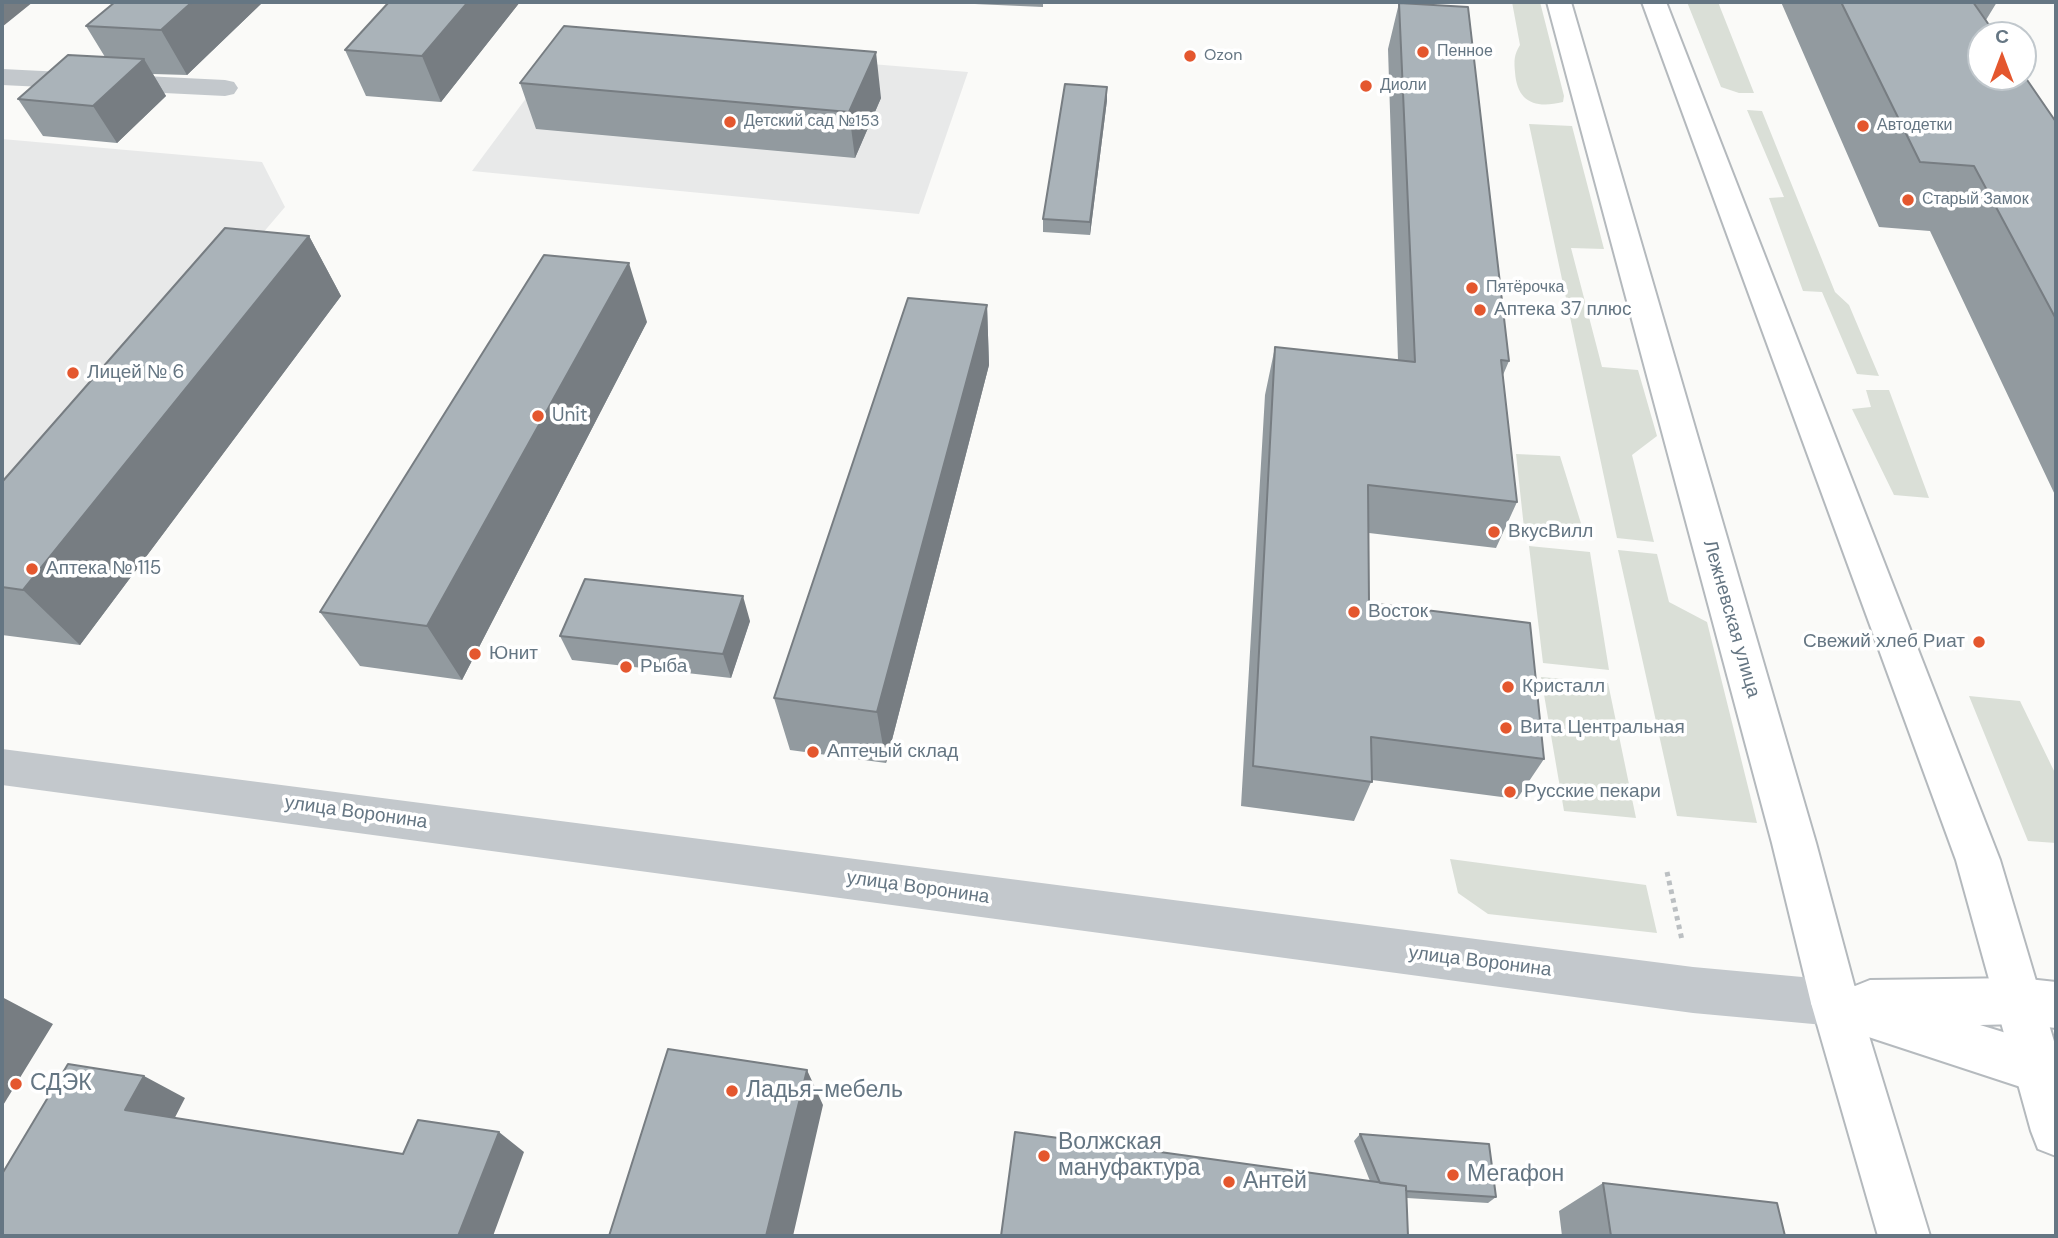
<!DOCTYPE html>
<html>
<head>
<meta charset="utf-8">
<style>
	body { margin:0 }
	#map { position:relative; width:2058px; height:1238px; overflow:hidden; background:#fafaf8; font-family:"DM Sans",sans-serif }
	canvas { display:block }
	.frame { position:absolute; inset:0; border:4px solid #657683; pointer-events:none }
	.north { position:absolute; left:1967px; top:21px; width:70px; height:70px; box-sizing:border-box; background:#fff; border:2px solid #c1c8cd; border-radius:50%; rotate:0deg; font-size:19px; font-weight:700; line-height:28px; text-align:center; color:#657683 }
	.north::after { content:''; display:block; margin:auto; width:24px; height:32px; background:#e4572e; clip-path:polygon(50% 0,100% 100%,50% 72%,0 100%) }
</style>
</head>
<body>
<div id="map">
<canvas width="2058" height="1238"></canvas>
<div class="frame"></div>
<div class="north">С</div>
</div>
<script>
const ctx = document.querySelector('canvas').getContext('2d');
ctx.lineJoin = 'round';
function fill(path, color) { ctx.fillStyle = color; ctx.fill(path, 'evenodd'); }
function trace(path, color, width, dash) { ctx.strokeStyle = color; ctx.lineWidth = width; ctx.lineCap = dash ? 'butt' : 'round'; ctx.setLineDash(dash || []); ctx.stroke(path); }
function write(font, color, halo, rows, align = 'center') {
  ctx.font = font + ' "DM Sans",sans-serif'; ctx.lineWidth = 7; ctx.setLineDash([]); ctx.textBaseline = 'middle'; ctx.strokeStyle = halo; ctx.fillStyle = color; for (const [text, x, y, turn = 0] of rows) {
    ctx.save(); ctx.translate(x, y); ctx.rotate((+turn || 0) * Math.PI / 180); ctx.textAlign = isNaN(turn) ? turn : align; if (halo) ctx.strokeText(text, 0, 0); ctx.fillText(text, 0, 0); ctx.restore();
  }
}
const built = new Path2D(`
	M570,39L968,72L919,214L472,171Z
	M2,139L262,162L285,207L2,539Z`);
const green = new Path2D(`
	M1512,2H1540L1564,96L1563,102C1535,109 1517,102 1515,72C1514,60 1514,55 1520,45Z
	M1687,2H1718L1754,93H1739L1721,87Z
	M1747,110L1762,111L1835,292L1849,305L1879,376L1857,374L1822,292L1803,291L1769,198L1784,197Z
	M1529,124L1572,126L1604,249L1571,248L1602,367L1638,370L1657,436L1632,455L1654,542L1617,538Z
	M1866,390H1889L1929,498L1894,495L1852,409L1871,407Z
	M1516,454L1560,456L1584,533L1524,528Z
	M1529,546L1590,552L1609,670L1543,663Z
	M1618,550L1657,554L1669,602L1707,622L1757,823L1677,816Z
	M1541,677L1608,683L1636,818L1564,811Z
	M1969,696L2020,701L2056,775V843L2028,841Z
	M1450,859L1646,885L1657,933L1488,914L1458,893Z`);
const path = new Path2D(`
	M1667,872L1682,940`);
const minor = new Path2D(`
	M2,69L225,80L234,82L238,88L234,94L225,96L2,85Z
	M2,749L1693,967L1835,980L1852,986L1859,1003L1852,1020L1835,1026L1693,1013L2,785Z`);
const major = new Path2D(`
	M2019,978L2056,982V1028L2019,1024L1980,1025L2039,1043L2056,1046V1095L2039,1093L1835,1026L1818,1020L1811,1003L1818,986L1835,980L1855,986L1870,980Z`);
const highway = new Path2D(`
	M1547,2H1571L1816,843L1859,1003L1930,1236H1878L1811,1003L1772,843Z
	M1642,2H1666L2000,860L2056,1048V1156L2038,1149L2031,1131L1956,860Z`);
const wall = new Path2D(`
	M263,2L187,75L153,74L166,96L117,143L43,136L18,99L105,57L86,26Z
	M389,2H520L441,102L366,96L345,50Z
	M952,2H1043V7L952,3Z
	M1781,2H1997L1986,20L2056,122V497L1930,231L1879,227Z
	M1399,3L1509,361L1503,375L1517,502L1496,548L1369,533V603L1544,759L1517,799L1372,780L1354,821L1241,806L1265,395L1275,347L1398,360L1388,49Z
	M520,83L881,98L855,158L536,129Z
	M1107,87V100L1090,235L1043,232V219Z
	M309,236L341,296L80,645L2,635V482Z
	M987,305L989,365L886,763L790,750L774,698Z
	M647,322L462,680L360,666L320,612Z
	M750,621L731,678L572,660L560,636Z
	M1360,1134L1496,1197L1488,1203L1407,1198L1370,1181L1354,1141Z
	M1603,1183L1785,1236H1562L1559,1211Z`);
const shadedWall = new Path2D(`
	M2,2H33L2,27Z
	M192,2H263L187,75L161,30Z
	M468,2H520L441,102L422,56Z
	M876,52L881,98L855,158L849,112Z
	M144,59L166,96L117,143L93,106Z
	M1107,87V100L1090,235V222Z
	M309,236L341,296L80,645L23,590Z
	M629,263L647,322L462,680L427,626Z
	M987,305L989,365L886,763L877,712Z
	M743,596L750,621L731,678L723,654Z
	M2,997L53,1024L2,1107Z
	M807,1070L823,1105L793,1236H766Z
	M144,1076L185,1098L168,1131L125,1110Z
	M499,1132L524,1152L493,1236H458Z`);
const building = new Path2D(`
	M115,2H192L161,30L86,26Z
	M389,2H468L422,56L345,50Z
	M1841,2H1973L1996,35H1981V77H2023V74L2056,122V319L1974,166L1920,162Z
	M1399,3L1468,7L1509,361L1501,360L1517,502L1368,485L1369,603L1530,623L1544,759L1371,737L1372,782L1253,766L1275,347L1415,362Z
	M564,26L876,52L849,112L520,83Z
	M68,55L144,59L93,106L18,99Z
	M1065,84L1107,87L1090,222L1043,219Z
	M225,228L309,236L23,590L2,587V482Z
	M544,255L629,263L427,626L320,612Z
	M908,298L987,305L877,712L774,698Z
	M585,579L743,596L723,654L560,636Z
	M668,1049L807,1070L766,1236H609Z
	M68,1064L144,1076L125,1110L403,1154L418,1120L499,1132L458,1236H2V1174Z
	M1015,1132L1406,1186L1408,1236H1001Z
	M1360,1134L1489,1144L1496,1197L1406,1191V1186L1380,1183Z
	M1603,1183L1777,1203L1785,1236H1611Z`);
const markers = [
	[1423,52,7,"#e4572e"],
	[1190,56,7,"#e4572e"],
	[1366,86,7,"#e4572e"],
	[730,122,7,"#e4572e"],
	[1863,126,7,"#e4572e"],
	[1908,200,7,"#e4572e"],
	[1472,288,7,"#e4572e"],
	[1480,310,7,"#e4572e"],
	[73,373,7,"#e4572e"],
	[538,416,7,"#e4572e"],
	[1494,532,7,"#e4572e"],
	[32,569,7,"#e4572e"],
	[1354,612,7,"#e4572e"],
	[1979,642,7,"#e4572e"],
	[475,654,7,"#e4572e"],
	[626,667,7,"#e4572e"],
	[1508,687,7,"#e4572e"],
	[1506,728,7,"#e4572e"],
	[813,752,7,"#e4572e"],
	[1510,792,7,"#e4572e"],
	[16,1084,7,"#e4572e"],
	[732,1091,7,"#e4572e"],
	[1044,1156,7,"#e4572e"],
	[1453,1175,7,"#e4572e"],
	[1229,1182,7,"#e4572e"]
];
const farPoinames = [
	["Пенное",1437,52],
	["Ozon",1204,56],
	["Диоли",1380,86],
	["Детский сад №153",744,122],
	["Автодетки",1877,126],
	["Старый Замок",1922,200],
	["Пятёрочка",1486,288]
];
const poiNames = [
	["Аптека 37 плюс",1494,310],
	["Лицей № 6",87,373],
	["Unit",552,416],
	["ВкусВилл",1508,532],
	["Аптека № 115",46,569],
	["Восток",1368,612],
	["Свежий хлеб Риат",1965,642,"right"],
	["Юнит",489,654],
	["Рыба",640,667],
	["Кристалл",1522,687],
	["Вита Центральная",1520,728],
	["Аптечый склад",827,752],
	["Русские пекари",1524,792]
];
const streetNames = [
	["Лежневская улица",1731,619,74],
	["улица Воронина",356,813,8],
	["улица Воронина",918,888,8],
	["улица Воронина",1480,962,7]
];
const nearPoinames = [
	["СДЭК",30,1084],
	["Ладья-мебель",746,1091],
	["Волжская",1058,1143],
	["мануфактура",1058,1169],
	["Мегафон",1467,1175],
	["Антей",1243,1182]
];
fill(built, '#e8e9e9');
fill(green, '#dadfd7');
trace(major, '#b5babe', 4);
trace(highway, '#b4b9bd', 4);
trace(path, '#bbbfc2', 5, [4.5, 4.5]);
fill(minor, '#c3c8cc');
fill(major, '#fff');
fill(highway, '#fff');
fill(wall, '#929a9f');
fill(shadedWall, '#777d82');
fill(building, '#aab3b9');
trace(building, '#777d82', 2);
for (const [x, y, r, color] of markers) { const dot = new Path2D(); dot.arc(x, y, r, 0, 2 * Math.PI); ctx.fillStyle = color; ctx.fill(dot); trace(dot, '#fff', 2.5); }
write('16px', '#657683', '#fff', farPoinames, 'left');
write('19px', '#657683', '#fff', poiNames, 'left');
write('19px', '#657683', '#fff', streetNames);
write('23px', '#657683', '#fff', nearPoinames, 'left');
</script>
</body>
</html>
